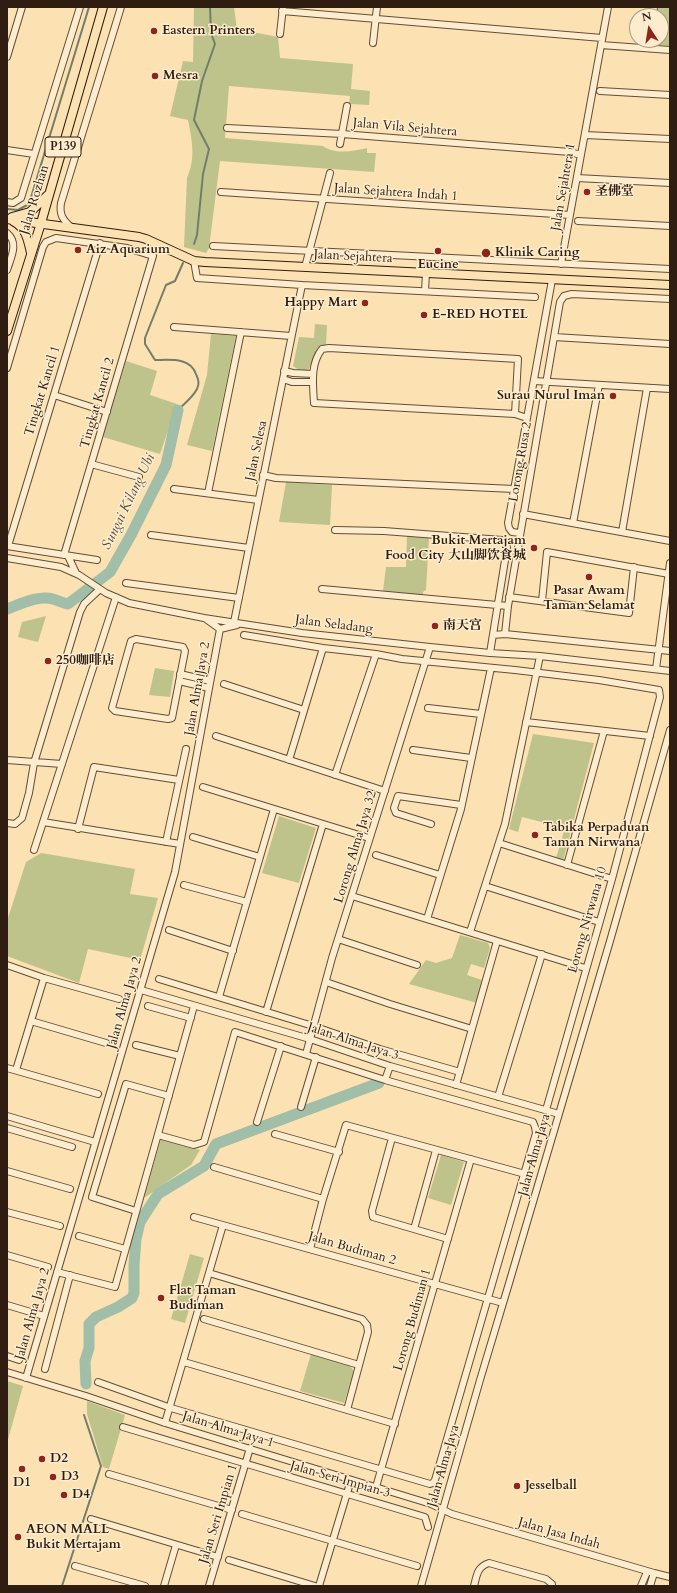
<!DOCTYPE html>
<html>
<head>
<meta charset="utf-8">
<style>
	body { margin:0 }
	#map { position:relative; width:677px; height:1593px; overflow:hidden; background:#fce1b2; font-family:Cardo,serif }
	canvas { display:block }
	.frame { position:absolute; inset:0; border:8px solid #2e1d10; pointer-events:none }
	.north { position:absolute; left:629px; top:8px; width:40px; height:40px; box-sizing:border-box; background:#fdeccd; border:1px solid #aa9981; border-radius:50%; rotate:348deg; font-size:11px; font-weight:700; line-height:16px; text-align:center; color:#2e1d10 }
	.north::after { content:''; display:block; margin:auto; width:14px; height:18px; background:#8f2418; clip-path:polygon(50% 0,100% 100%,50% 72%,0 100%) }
</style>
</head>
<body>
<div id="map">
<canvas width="677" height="1593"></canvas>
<div class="frame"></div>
<div class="north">N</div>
</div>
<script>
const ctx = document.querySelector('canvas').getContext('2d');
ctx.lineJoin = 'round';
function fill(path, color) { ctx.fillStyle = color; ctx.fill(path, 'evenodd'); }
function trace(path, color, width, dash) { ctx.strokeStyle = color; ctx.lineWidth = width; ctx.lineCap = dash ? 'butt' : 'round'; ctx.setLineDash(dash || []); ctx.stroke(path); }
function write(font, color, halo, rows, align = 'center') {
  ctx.font = font + ' Cardo,"Noto Serif SC",serif'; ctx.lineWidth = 3; ctx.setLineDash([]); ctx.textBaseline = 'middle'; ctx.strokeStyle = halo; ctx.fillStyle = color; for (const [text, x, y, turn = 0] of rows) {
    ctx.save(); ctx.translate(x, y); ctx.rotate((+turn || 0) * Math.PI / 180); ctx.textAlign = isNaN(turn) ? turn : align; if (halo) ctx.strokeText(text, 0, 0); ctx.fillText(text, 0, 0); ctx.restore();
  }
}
const green = new Path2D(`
	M194,7H234L237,29L278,37L280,58L353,64L351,89L370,91L369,105L349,104L350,96L229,86L225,138L323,146C335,155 354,151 367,148V153H376L374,172L220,161L209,248L206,253L184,247L187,178C196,158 192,140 188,120L170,116L183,61L193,62Z
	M657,7H670V46L656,45V40H661V16H655Z
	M315,324L327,325L326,345L319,346C313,354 314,364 307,371L299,370L293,366L299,337L314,338Z
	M211,334L236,336L212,451L187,445L207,375Z
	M126,361L157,371L150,395L177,404L160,454L103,437Z
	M286,482L332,485L330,525L279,522Z
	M407,535L429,537L426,590L423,592V596L383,591L386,567H406Z
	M46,616L38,642L18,637L22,622Z
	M155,668L174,671L170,697L149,695Z
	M533,734L594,743L563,861L556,858L565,828L522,817L518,832L509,829Z
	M279,816L316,828L299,883L262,873Z
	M41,853L135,869L130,894L158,898L140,960L88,949L79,983L7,956V921L26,862Z
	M460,935L488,943L490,948L484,968L471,964L467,975L482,980L477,1003L409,984L426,960L436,963L452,958Z
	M161,1139L200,1150L191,1165L144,1198Z
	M441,1155L464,1162L451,1205L428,1198Z
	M190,1254L204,1258L185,1323L171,1319Z
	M311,1354L349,1365L354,1371L344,1403L300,1391Z
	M7,1381L23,1386L7,1443Z
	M87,1401L125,1415L109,1469L103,1467L87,1414Z`);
const stream = new Path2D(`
	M7,209L18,210L29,204L89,7
	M194,244L197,235L203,174L209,149L194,120L202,81L215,44L211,33L210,7
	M178,410C184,404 193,397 197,389C200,383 198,379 196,374C190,357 170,360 155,360L145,344V338L166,285L175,281L183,263
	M62,1586L101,1466L84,1415`);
const river = new Path2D(`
	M7,609C21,604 38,595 53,599C59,601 63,603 68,604L110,572L131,535L166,465L178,410
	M86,1384L85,1361L89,1348V1324L96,1317L118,1307L132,1298L134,1293V1265L136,1239L140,1222L158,1194L204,1166L216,1144L379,1083`);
const minor = new Path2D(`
	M282,11L602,38
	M653,16L654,7
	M280,34L283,7
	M373,43L377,7
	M601,45L670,50
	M647,48L648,40
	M7,57L22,7
	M600,91L670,95
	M227,128L342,134L570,152L581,155
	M585,135L670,139
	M340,144L347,106
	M7,150L34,154
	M577,178L670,183
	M221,192L570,215
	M7,202L13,203L21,198L80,7
	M578,221L670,226
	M72,228C63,220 59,215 61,203L121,7
	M7,233C19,243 11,257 7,270
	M213,246L670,269
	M194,261L197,278L302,285L535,297
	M561,264L608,7
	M305,267L330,173
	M425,291L426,273
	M174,327L291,336
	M554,337L670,344
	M7,368L43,247L46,242L56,238L127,248L153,256L64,555
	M284,371L293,373L313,374
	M283,379L292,382H313
	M534,381L670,389
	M54,395L107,412
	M515,414L518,359L329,348L322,349C310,364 313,385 314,403L515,414L527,418
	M91,464L139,477
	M263,475L276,478L514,489
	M174,489L258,500
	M208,493L241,332
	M523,514L670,541
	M573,523L599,385
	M335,530L384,531L502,540L506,543L507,548L490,653
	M622,532L647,388
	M520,533L512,532L509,528L508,523L552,280
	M151,535L249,548
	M7,546L97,560
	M8,546L100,243
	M68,556L76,573
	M7,558L61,567L79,575L106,593L129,603L204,618L302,633L430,647L490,653L540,656L670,671
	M126,583L239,598
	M322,589L508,606
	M509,597L629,613L634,567
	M542,601L547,552L669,574
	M206,619L220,629
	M234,622L302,285
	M220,629L237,625
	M505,634L508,606L560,302L564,296L572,294L670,299
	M244,635L323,648L376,654L402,659L515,670L599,680L659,690L660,697L612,879L546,1110
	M493,635L505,634L670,651
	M136,639L183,647L185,651L172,718L168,719L115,711L112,708L131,641Z
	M656,669L670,563
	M180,674L210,681
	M179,681L209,688
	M224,684L304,710
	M428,708L481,714
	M526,722L650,736
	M216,736L385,791
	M413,750L471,758
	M7,760L62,764
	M289,760L323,648
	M335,775L376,654
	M203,787L369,838
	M43,822L180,844
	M7,823L15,824L22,818L29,793L34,763L80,612L84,604L100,589
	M431,824L396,813L394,808L398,796L461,805
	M78,829L94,767L179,780
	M193,837L260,857
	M166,842L186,749
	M499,843L612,879
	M34,850L116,597
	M376,855L440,875
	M567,865L604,731
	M184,885L247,902
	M485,886L599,922
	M352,896L585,968
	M427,919L461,809L491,668
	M169,930L233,951
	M470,932L505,824L540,656
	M338,939L417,965
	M7,965L44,978L119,999
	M159,979L313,1026L380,1049L460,1072
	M326,982L390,1004L472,1029
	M141,990L310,1039L390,1066L559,1114
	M219,997L274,809
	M148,1006L191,1018
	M266,1012L323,824
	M31,1021L106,1043
	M136,1045L180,1056
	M306,1054L332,958L430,647
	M7,1068L98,1094
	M16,1070L44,978
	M385,1080L390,1066
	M456,1085L497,941
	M498,1097L542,954
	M301,1107L316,1057
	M7,1116L95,1142
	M257,1122L281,1046
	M7,1128L72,1147
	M275,1134L339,1152
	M392,1138L372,1211L373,1217L448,1239
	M214,1167L323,1199
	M7,1171L70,1189
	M136,1211L92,1197L126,1084L169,1096
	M7,1212L60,1226
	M194,1217L503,1303
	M414,1229L436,1150
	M79,1236L125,1249
	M310,1249L323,1199L346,1125L525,1174
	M7,1255L48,1267
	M57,1272L115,1287L194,1006
	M209,1273L362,1319L367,1325L368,1332L347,1410
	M7,1305L44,1316
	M204,1319L359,1365
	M7,1356L19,1360
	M184,1362L395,1424
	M45,1369L70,1275
	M7,1372L86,1396L165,1423L431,1504L452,1514L654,1573L670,1577
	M26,1378L175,872L220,629
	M98,1382L171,1408L430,1484L433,1483L435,1480L536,1133L535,1127L533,1122L385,1080L235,1032L204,1142L194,1145L158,1135
	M165,1423L223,1225
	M123,1427L425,1517L428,1527
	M109,1474L232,1510
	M376,1487L471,1159
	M242,1514L417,1566
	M91,1519L218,1557
	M229,1560L315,1586
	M75,1566L145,1586
	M164,1586L176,1545
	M209,1586L250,1448
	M319,1586L351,1480
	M421,1586L480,1380L510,1280L610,941L670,730
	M474,1586C477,1575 477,1567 489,1563L546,1579L552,1584V1586
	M641,1586L647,1572
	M650,1586L654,1573`);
const major = new Path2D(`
	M12,217L30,212L48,195
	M7,219L139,237L146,239L194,261L205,262L670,285
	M13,221C26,228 28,239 31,253
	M7,331L41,223L103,7`);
const markers = [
	[154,31,4,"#8f2418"],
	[155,76,4,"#8f2418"],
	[587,192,4,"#8f2418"],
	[78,250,4,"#8f2418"],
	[438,251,4,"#8f2418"],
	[486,253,5,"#8f2418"],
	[365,303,4,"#8f2418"],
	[424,315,4,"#8f2418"],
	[613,396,4,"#8f2418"],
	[534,548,4,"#8f2418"],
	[589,577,4,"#8f2418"],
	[435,626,4,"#8f2418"],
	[48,661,4,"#8f2418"],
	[535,835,4,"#8f2418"],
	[161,1298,4,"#8f2418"],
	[42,1459,4,"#8f2418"],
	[22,1469,4,"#8f2418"],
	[53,1477,4,"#8f2418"],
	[517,1486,4,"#8f2418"],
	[64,1495,4,"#8f2418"],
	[18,1537,4,"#8f2418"]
];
const shields = [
	[63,147,36]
];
const shieldNames = [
	["P139",63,147]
];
const poiNames = [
	["Eastern Printers",162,31],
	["Mesra",163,76],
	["圣佛堂",595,192],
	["Aiz Aquarium",86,250],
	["Klinik Caring",495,253],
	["Eucine",438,265,"center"],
	["Happy Mart",357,303,"right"],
	["E-RED HOTEL",432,315],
	["Surau Nurul Iman",605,396,"right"],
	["Bukit Mertajam",526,541,"right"],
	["Food City 大山脚饮食城",526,556,"right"],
	["Pasar Awam",589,591,"center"],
	["Taman Selamat",589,606,"center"],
	["南天宫",443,626],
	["250咖啡店",56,661],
	["Tabika Perpaduan",543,828],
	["Taman Nirwana",543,843],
	["Flat Taman",169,1291],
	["Budiman",169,1306],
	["D2",50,1459],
	["D3",61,1477],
	["D1",22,1483,"center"],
	["Jesselball",525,1486],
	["D4",72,1495],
	["AEON MALL",26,1530],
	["Bukit Mertajam",26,1545]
];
const streetNames = [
	["Jalan Vila Sejahtera",405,128,5],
	["Jalan Sejahtera 1",564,187,-80],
	["Jalan Sejahtera Indah 1",396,193,4],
	["Jalan Rozhan",35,200,-73],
	["Jalan Sejahtera",353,257,3],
	["Tingkat Kancil 1",43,391,-73],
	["Tingkat Kancil 2",98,403,-74],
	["Jalan Selesa",257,451,-78],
	["Lorong Rusa 2",521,462,-80],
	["Jalan Seladang",334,625,7],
	["Jalan Alma Jaya 2",198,689,-80],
	["Lorong Alma Jaya 32",356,847,-73],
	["Lorong Nirwana 10",588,920,-74],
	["Jalan Alma Jaya 2",125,1003,-74],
	["Jalan Alma Jaya 3",353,1042,18],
	["Jalan Alma Jaya",535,1155,-74],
	["Jalan Budiman 2",352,1249,16],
	["Jalan Alma Jaya 2",33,1314,-74],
	["Lorong Budiman 1",413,1320,-74],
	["Jalan Alma Jaya 1",228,1430,17],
	["Jalan Alma Jaya",444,1466,-74],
	["Jalan Seri Impian 3",340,1480,16],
	["Jalan Seri Impian 1",219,1514,-73],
	["Jalan Jasa Indah",559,1534,16]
];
const waterNames = [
	["Sungai Kilang Ubi",129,502,-64]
];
fill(green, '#bec38c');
trace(stream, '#727e6b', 2);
trace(river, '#a0bea8', 11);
trace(minor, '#624e38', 8);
trace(major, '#2e1d10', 10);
trace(minor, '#fdeccd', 6);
trace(major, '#fce1b2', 8);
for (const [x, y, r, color] of markers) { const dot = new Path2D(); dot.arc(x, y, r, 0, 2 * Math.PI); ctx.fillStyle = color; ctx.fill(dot); trace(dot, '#fdeccd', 1.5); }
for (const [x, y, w] of shields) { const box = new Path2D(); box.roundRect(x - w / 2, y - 10, w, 20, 3); ctx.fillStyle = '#fdeccd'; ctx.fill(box); trace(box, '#2e1d10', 1); }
write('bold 12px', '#2e1d10', null, shieldNames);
write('bold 13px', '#2e1d10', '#fdeccd', poiNames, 'left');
write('13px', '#2e1d10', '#fdeccd', streetNames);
write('italic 14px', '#504d3e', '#fdeccd', waterNames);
</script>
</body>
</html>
